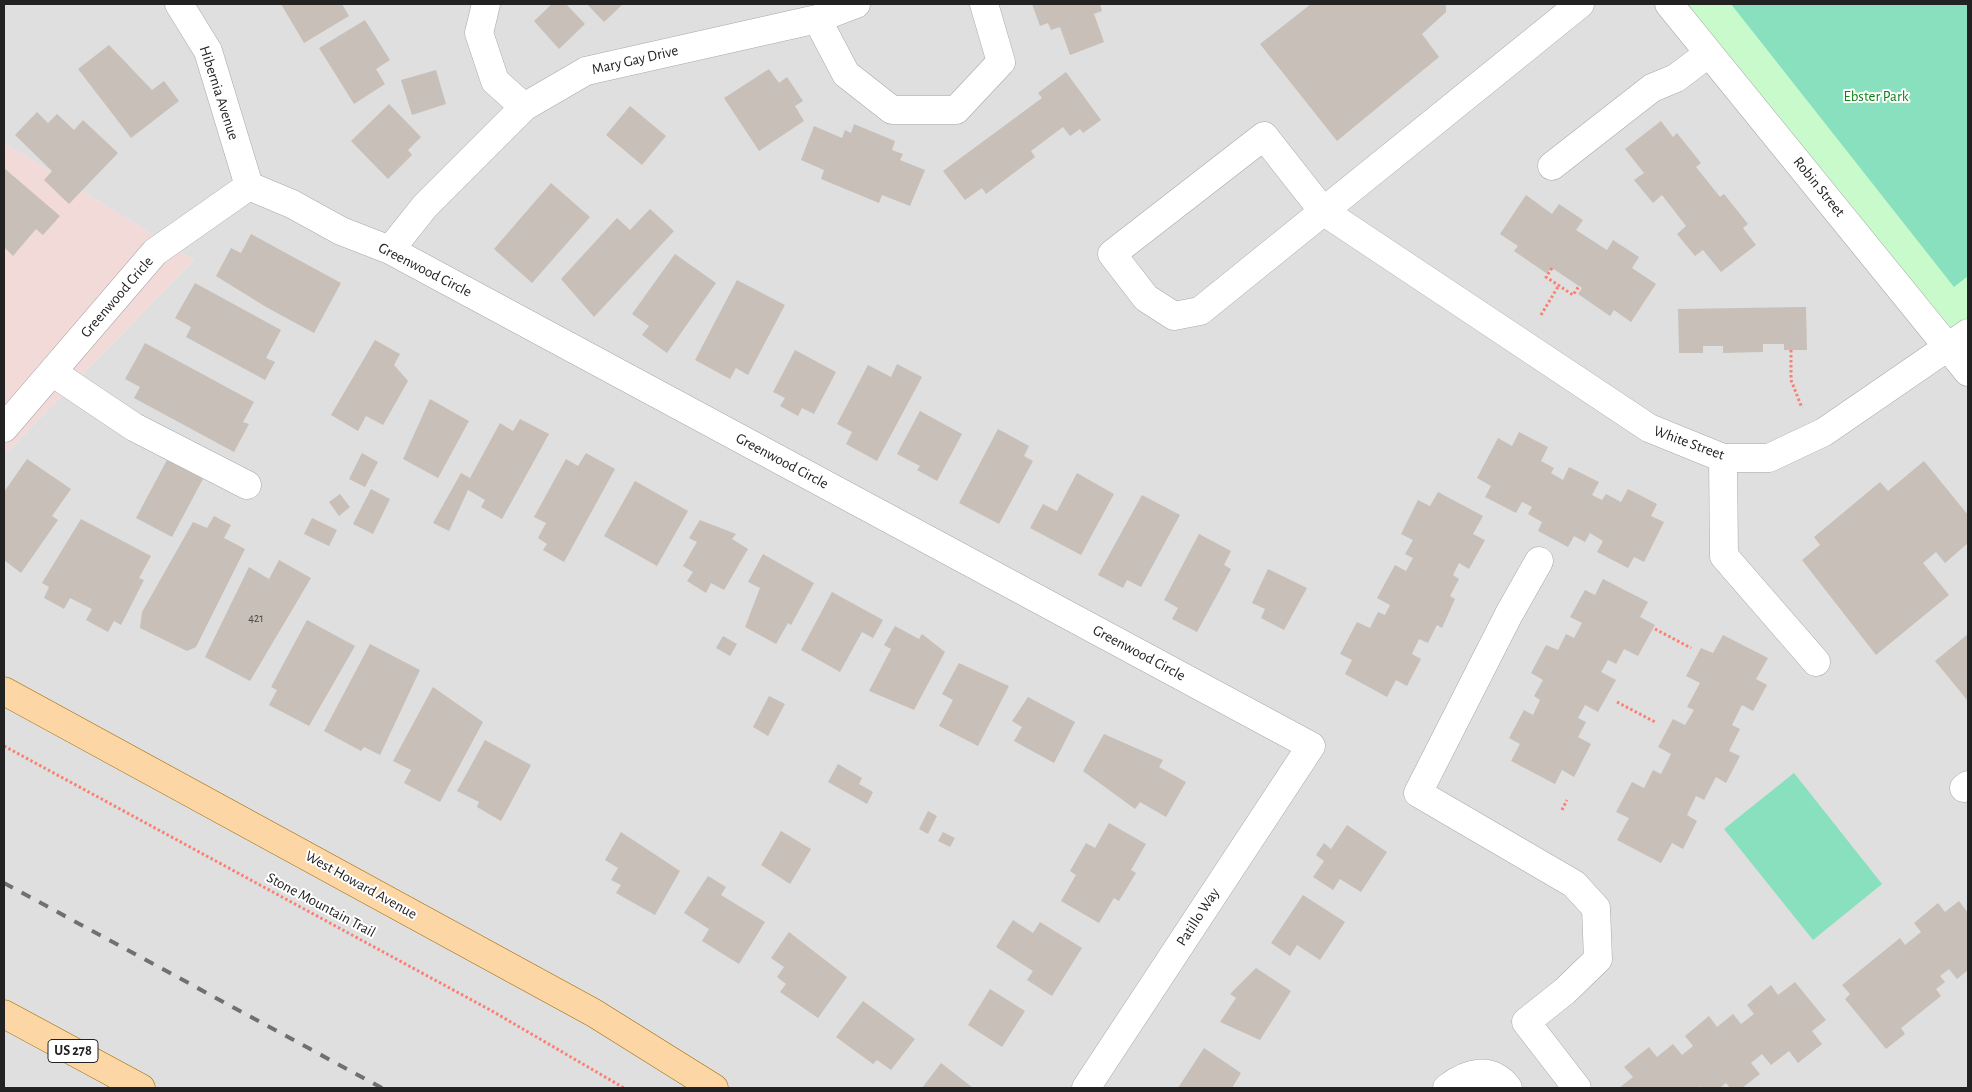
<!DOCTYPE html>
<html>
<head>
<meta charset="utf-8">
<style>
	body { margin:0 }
	#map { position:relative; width:1972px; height:1092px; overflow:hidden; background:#f2efe9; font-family:"Alegreya Sans",sans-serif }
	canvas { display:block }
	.frame { position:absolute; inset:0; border:5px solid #222; pointer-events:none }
</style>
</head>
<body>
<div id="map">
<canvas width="1972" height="1092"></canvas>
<div class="frame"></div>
</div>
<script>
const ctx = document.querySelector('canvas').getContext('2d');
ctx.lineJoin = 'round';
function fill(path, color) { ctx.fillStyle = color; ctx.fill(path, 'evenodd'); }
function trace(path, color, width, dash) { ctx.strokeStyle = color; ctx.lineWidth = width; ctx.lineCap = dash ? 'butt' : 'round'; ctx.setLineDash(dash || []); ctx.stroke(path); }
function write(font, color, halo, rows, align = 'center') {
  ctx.font = font + ' "Alegreya Sans",sans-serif'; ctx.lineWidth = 4; ctx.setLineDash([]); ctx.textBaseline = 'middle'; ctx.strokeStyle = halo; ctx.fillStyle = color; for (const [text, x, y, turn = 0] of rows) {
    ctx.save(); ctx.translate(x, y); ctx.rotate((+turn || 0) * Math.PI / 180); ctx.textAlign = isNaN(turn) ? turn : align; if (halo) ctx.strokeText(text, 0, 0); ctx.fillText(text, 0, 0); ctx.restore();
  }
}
const residential = new Path2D(`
	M4,4H1968V1088H4V455L194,260L4,143Z`);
const commercial = new Path2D(`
	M4,143L194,260L4,455Z`);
const park = new Path2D(`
	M1681,4H1968V321L1951,335Z`);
const pitch = new Path2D(`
	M1731,4H1968V276L1954,287Z
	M1794,773L1882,884L1813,940L1724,829Z`);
const building = new Path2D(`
	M281,4H342L349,16L304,43Z
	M552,4H566L585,24L559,49L534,21Z
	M587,4H623L604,22Z
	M1032,4H1100L1102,11L1094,14L1104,42L1070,55L1060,27L1051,30L1048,23L1040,26Z
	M1311,4H1446V12L1422,34L1439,57L1337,141L1260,44Z
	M365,20L390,60L376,69L385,84L354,104L319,48Z
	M109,45L152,90L164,81L179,101L131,138L78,69Z
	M769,69L779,83L787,77L803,101L795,106L804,121L759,151L724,98Z
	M436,70L446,104L412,115L401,80Z
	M1066,72L1101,120L1083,133L1080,129L1070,136L1063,127L1031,151L1035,157L986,194L982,188L965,200L943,171L1042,98L1038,93Z
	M389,104L421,137L408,150L412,155L388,179L351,141Z
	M630,106L666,136L642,165L606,135Z
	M37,112L48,123L57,114L74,130L83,120L118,153L69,204L44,180L52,171L15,135Z
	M1661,121L1673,137L1677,133L1701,163L1696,167L1720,197L1724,194L1748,224L1743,228L1756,245L1721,272L1703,250L1695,256L1677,234L1686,226L1662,195L1653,203L1634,180L1644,173L1625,149Z
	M854,124L895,141L892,150L903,154L900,160L925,170L910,206L882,195L879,203L821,179L824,170L801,160L814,126L842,138L845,130L851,133Z
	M4,168L60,216L43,235L36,229L13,256L4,247Z
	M551,183L590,217L532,283L494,249Z
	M1526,195L1552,214L1559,204L1583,220L1576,230L1607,250L1613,240L1639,257L1632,268L1656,284L1631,322L1614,310L1610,316L1578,294L1582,288L1552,268L1546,273L1514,251L1518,246L1500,234Z
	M650,209L674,231L594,317L561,279L617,218L630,230Z
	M251,234L341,283L314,333L266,307L216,276L231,248L241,253Z
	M675,254L716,283L667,353L642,335L649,326L632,314Z
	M737,280L785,305L748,375L736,368L730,379L695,360Z
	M195,283L281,330L266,358L275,362L265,380L186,337L191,327L175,318Z
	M1806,307L1807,350H1784V344H1763V352L1723,353V346H1703V353H1679L1678,309Z
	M375,340L400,354L394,365L408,381L383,425L366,416L358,431L331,415Z
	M145,343L254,402L243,422L249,424L234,452L134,398L140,387L125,379Z
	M795,350L836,372L814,414L802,408L798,416L780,406L785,398L773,392Z
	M897,364L922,377L877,461L846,444L852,432L837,424L868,365L891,377Z
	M430,399L469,421L438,478L403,459Z
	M920,411L962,434L937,481L917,470L920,466L897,454Z
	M520,419L549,434L502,519L481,507L485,500L468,490L449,531L433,523L461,473L470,478L500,423L513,431Z
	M998,429L1029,446L1024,456L1033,461L999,524L959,503Z
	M1519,432L1548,447L1541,461L1554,468L1551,473L1563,480L1569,467L1599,482L1592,495L1602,500L1606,494L1621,502L1628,489L1657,504L1651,516L1664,522L1644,562L1634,557L1628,568L1597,552L1603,541L1590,533L1585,542L1574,536L1568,547L1538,531L1542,522L1528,514L1532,507L1522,502L1516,513L1485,497L1491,486L1477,478L1498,438L1512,446Z
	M362,453L378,462L365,487L349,479Z
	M586,453L615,469L564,562L543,550L547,544L538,538L546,523L534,517L566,459L578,466Z
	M27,459L71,489L52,516L58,520L21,573L4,560V492Z
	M167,460L203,479L172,537L136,518Z
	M1924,461L1968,515V543L1945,563L1936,552L1923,563L1949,595L1876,655L1802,560L1820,545L1814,537L1880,482L1888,491Z
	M1077,473L1114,494L1081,555L1030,528L1043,504L1057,511Z
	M635,481L688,511L657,566L604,536Z
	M371,489L390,499L373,534L353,524Z
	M1438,492L1483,516L1473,534L1485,540L1469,569L1459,563L1453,575L1459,579L1450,596L1455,599L1442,628L1437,625L1428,643L1419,639L1412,654L1421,659L1407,686L1396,680L1387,697L1345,674L1352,660L1340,654L1357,622L1370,628L1378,612L1385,615L1390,605L1377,598L1395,565L1406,571L1413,558L1405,554L1413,540L1401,534L1418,500L1430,506Z
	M340,494L350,507L339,516L329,502Z
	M1142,495L1180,515L1141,587L1127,580L1123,588L1098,575Z
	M214,516L231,525L224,538L245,549L196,647L187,651L140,628L142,612L193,522L207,528Z
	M312,518L337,530L329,546L304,534Z
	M81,519L151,556L139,578L144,580L121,625L114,621L108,632L86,620L92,609L70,598L64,609L44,598L49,587L42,583Z
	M700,520L736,534L732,539L748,549L724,590L711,583L706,593L687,581L693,572L683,566L697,542L689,538Z
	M1199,534L1231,551L1224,565L1231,569L1197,632L1172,619L1178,608L1164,600Z
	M763,554L814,583L791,625L788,623L776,644L745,627L760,588L748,582Z
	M279,560L311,578L250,681L205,657L249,567L269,579Z
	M1268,569L1307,588L1284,630L1261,618L1265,609L1252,603Z
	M1603,579L1648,602L1640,617L1655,625L1638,656L1624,649L1616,664L1608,660L1601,672L1616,680L1598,712L1585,705L1578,718L1586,722L1578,737L1591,744L1574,777L1562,770L1555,784L1511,761L1520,744L1509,738L1524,710L1533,715L1540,700L1534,696L1543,680L1531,673L1546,645L1558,650L1566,634L1574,638L1582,623L1570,617L1585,590L1595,595Z
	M832,592L883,620L873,638L862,632L840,672L801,650Z
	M307,620L355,646L309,726L269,705L277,690L271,687Z
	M895,626L919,639L922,634L945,652L914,710L869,691L891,649L884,645Z
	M1968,634V701L1935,661Z
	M1723,635L1768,658L1756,679L1767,685L1753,711L1742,705L1732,725L1740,729L1729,751L1740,756L1726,783L1716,777L1704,800L1696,796L1687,815L1697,821L1683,849L1672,843L1661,863L1617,840L1629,818L1616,812L1632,782L1644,788L1653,770L1661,774L1671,754L1658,747L1673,719L1685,725L1694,710L1687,707L1700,683L1686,676L1701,648L1713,653Z
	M723,636L737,644L730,656L716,648Z
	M370,644L420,670L380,755L364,747L361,751L324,731Z
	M959,663L1009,686L978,746L939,726L953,700L942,694Z
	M433,687L483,722L440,802L404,783L411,770L393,761Z
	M769,696L785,704L768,736L753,727Z
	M1028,697L1075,722L1054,763L1014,741L1022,727L1012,721Z
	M1104,734L1163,760L1159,767L1186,782L1166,817L1140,802L1135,809L1083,771Z
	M485,740L531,765L501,821L477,807L479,802L457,791Z
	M838,764L862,778L859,784L873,792L867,804L828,782Z
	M928,811L937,816L928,834L919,829Z
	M1109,823L1146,844L1131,870L1136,873L1119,901L1114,898L1099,923L1061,901L1076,875L1070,871L1086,843L1095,848Z
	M1347,825L1387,852L1361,892L1340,879L1333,890L1313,877L1324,861L1316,855L1324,843L1331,849Z
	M781,831L811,849L790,884L761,865Z
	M621,832L680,871L655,915L616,893L621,885L611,880L618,868L605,860Z
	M943,832L955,838L950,847L938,841Z
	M708,876L726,887L721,895L765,922L739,964L702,941L709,929L684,913Z
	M1303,895L1345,922L1320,960L1297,945L1290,956L1271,943Z
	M1959,901L1968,913V970L1957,979L1949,969L1940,976L1945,982L1936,989L1941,996L1901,1028L1905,1034L1886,1049L1845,999L1850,994L1842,985L1900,938L1905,945L1921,932L1914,923L1938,903L1945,912Z
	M1013,920L1033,933L1040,922L1082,948L1052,996L1027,980L1033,971L996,947Z
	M789,932L847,977L818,1018L780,992L786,984L777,977L784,967L771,958Z
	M1256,968L1291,991L1260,1040L1220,1022L1236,998L1230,994Z
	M1795,982L1826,1020L1812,1031L1822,1044L1798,1063L1789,1051L1771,1065L1762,1054L1751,1063L1760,1074L1742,1088H1730L1726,1083L1720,1088H1702L1700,1086L1697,1088H1619L1633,1077L1624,1067L1649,1047L1657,1057L1673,1044L1682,1055L1693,1046L1685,1036L1709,1016L1717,1027L1733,1014L1741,1024L1754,1014L1747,1005L1771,985L1778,995Z
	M990,989L1025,1011L1002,1047L968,1025Z
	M863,1001L915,1039L891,1070L877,1060L873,1064L836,1037Z
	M1204,1048L1241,1073L1232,1088H1178Z
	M941,1063L973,1088H922Z`);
const path = new Path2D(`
	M1552,268L1546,277L1573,295L1579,286
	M1541,315L1559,285
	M1791,350V380L1802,408
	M1655,629L1691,648
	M1617,702L1655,722
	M4,746L492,1011L624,1088
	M1562,810L1567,800`);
const minor = new Path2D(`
	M179,4L208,51L249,186
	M486,4L479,33L495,81L524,107
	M1580,4L1200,311L1174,316L1146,298L1112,254L1264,136L1323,211L1649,428L1723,458H1769L1824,432L1968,333
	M1669,4L1968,372
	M817,19L846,74L892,110H956L1001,62L984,4
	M1552,166L1652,88L1676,78L1709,53
	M249,186L292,204L341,231L390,250L1311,746L1086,1088
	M390,250L425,206L524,107L586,71L817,19L856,4
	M52,372L134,427L247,485
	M4,428L155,252L249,186
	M1723,458L1724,556L1816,662
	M1539,561L1509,614L1418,793L1574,884L1596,908L1598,959L1565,991L1526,1022L1577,1088
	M1964,788L1968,785
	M1447,1088C1467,1073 1490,1065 1508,1088`);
const major = new Path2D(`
	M4,691L594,1013L714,1088
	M4,1014L141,1088`);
const rail = new Path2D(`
	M4,883L382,1088`);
const numberNames = [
	["421",256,618]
];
const shields = [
	[73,1051,50]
];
const shieldNames = [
	["US 278",73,1051]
];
const streetNames = [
	["Mary Gay Drive",635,60,-13],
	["Hibernia Avenue",219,93,72],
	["Robin Street",1819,187,51],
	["Greenwood Circle",425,270,27],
	["Greenwood Cricle",117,297,-49],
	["White Street",1689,443,20],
	["Greenwood Circle",782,461,28],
	["Greenwood Circle",1139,653,28],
	["West Howard Avenue",361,885,29],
	["Stone Mountain Trail",321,905,28],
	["Patillo Way",1198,917,-57]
];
const parkNames = [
	["Ebster Park",1876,96]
];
fill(residential, '#e0dfdf');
fill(commercial, '#f2dad9');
fill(park, '#c8facc');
fill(pitch, '#88e0be');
fill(building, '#c7bfb8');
trace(minor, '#a9a9a9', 29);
trace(major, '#a06b00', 29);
trace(path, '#fa8072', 3, [2.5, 2.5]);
trace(minor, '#fff', 28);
trace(major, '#fcd6a4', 28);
trace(rail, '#707070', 4, [10, 10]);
write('12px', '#4b4948', null, numberNames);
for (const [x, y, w] of shields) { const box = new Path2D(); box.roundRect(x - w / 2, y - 11.5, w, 23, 4); ctx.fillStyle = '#fff'; ctx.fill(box); trace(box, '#222', 1); }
write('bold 14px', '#222', null, shieldNames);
write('15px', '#222', '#fff', streetNames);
write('15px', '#0c8416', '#fff', parkNames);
</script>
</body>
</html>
